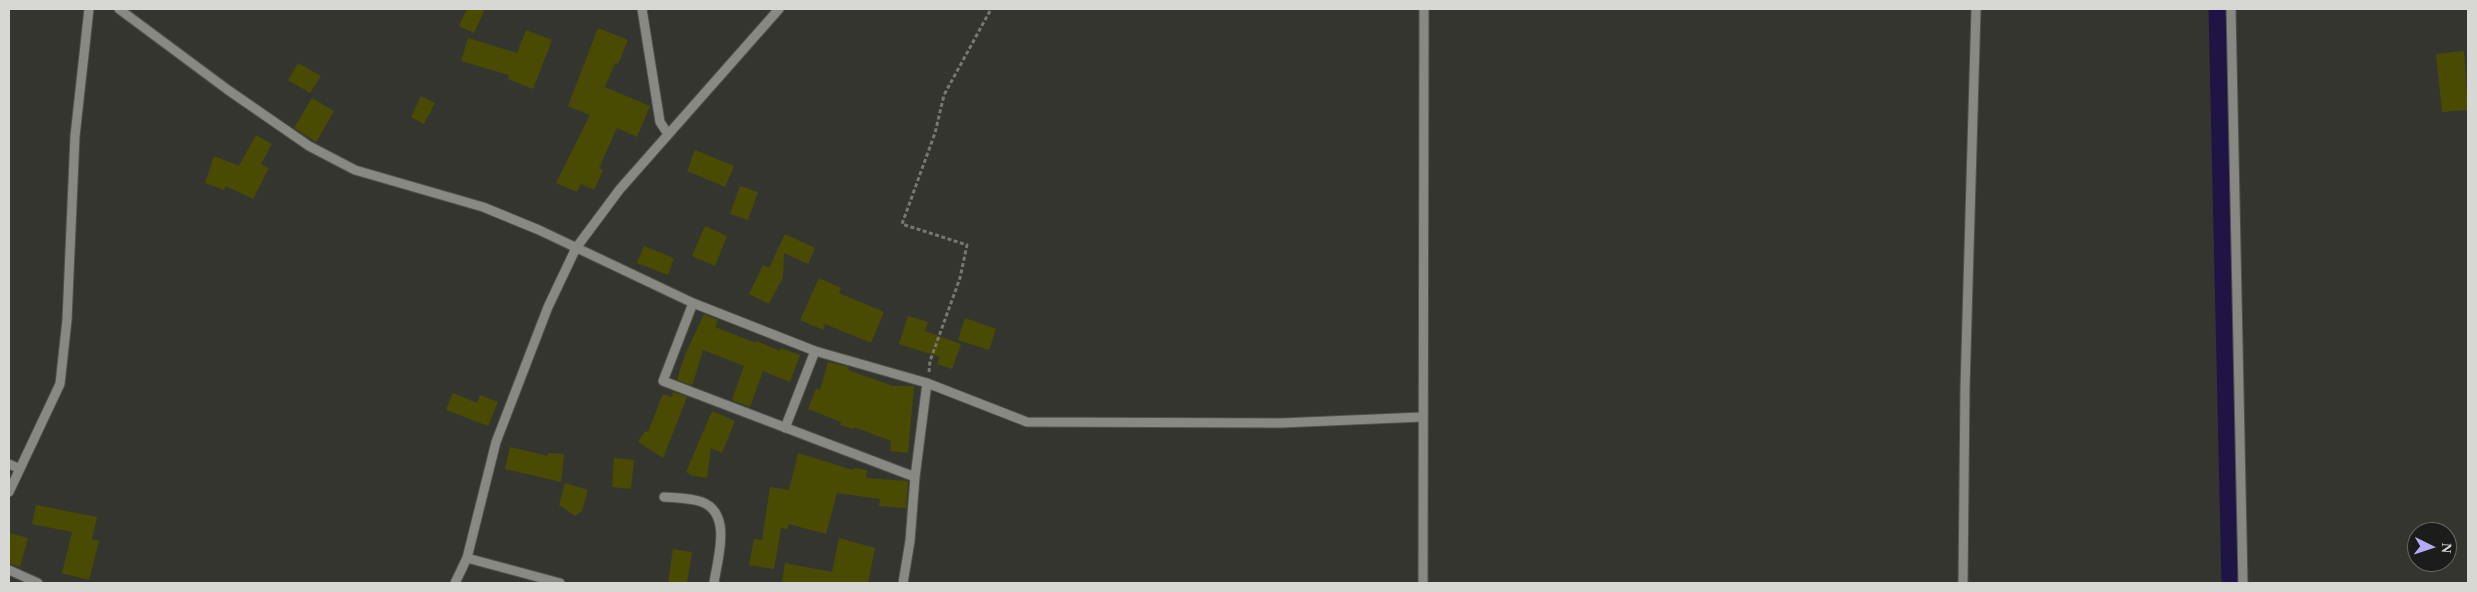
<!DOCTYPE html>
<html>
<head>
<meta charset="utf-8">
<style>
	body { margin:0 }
	#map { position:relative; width:2477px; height:592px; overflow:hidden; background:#353530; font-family:"Times New Roman",serif }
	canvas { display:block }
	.frame { position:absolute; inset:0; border:10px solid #d7d8d4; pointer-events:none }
	.north { position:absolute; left:2407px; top:522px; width:50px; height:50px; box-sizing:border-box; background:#1c1d1a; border:1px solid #676864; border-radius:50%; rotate:94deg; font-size:14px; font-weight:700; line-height:20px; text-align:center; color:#d7d8d4 }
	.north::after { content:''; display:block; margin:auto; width:18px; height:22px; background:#b4acf9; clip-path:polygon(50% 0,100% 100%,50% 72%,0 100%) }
</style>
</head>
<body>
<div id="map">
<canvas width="2477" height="592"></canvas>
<div class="frame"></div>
<div class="north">N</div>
</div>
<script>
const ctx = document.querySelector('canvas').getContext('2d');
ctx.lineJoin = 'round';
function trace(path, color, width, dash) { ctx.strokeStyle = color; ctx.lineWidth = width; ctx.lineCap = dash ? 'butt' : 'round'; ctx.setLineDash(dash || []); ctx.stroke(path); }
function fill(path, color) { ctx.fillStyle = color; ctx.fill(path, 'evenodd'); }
const canal = new Path2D(`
	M2218,9L2231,583`);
const building = new Path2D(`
	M467,9H485L474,33L459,26Z
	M598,28L628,40L618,64L615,63L605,87L650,106L637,137L617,128L599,168L603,170L594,190L581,184L577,192L556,183L590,115L568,106Z
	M526,30L552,40L533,89L508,79L509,75L461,61L468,38L517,53Z
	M2464,51L2468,110L2442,112L2436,54Z
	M298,63L321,76L310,93L288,80Z
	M421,96L435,103L424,124L411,117Z
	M312,98L334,111L316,142L294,128Z
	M256,135L272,144L261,164L269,168L253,199L226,186L224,190L205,183L214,156L239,166Z
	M695,150L734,166L725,187L687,171Z
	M740,186L758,192L748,220L730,214Z
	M705,226L727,236L715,266L692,256Z
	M785,234L815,248L808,264L784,253L783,277L769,304L749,294L763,265L769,268Z
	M644,246L674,258L668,275L637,263Z
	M819,278L841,288L839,293L884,312L871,343L825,324L823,330L800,320Z
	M704,314L718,320L715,327L756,343L757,341L780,351L781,348L800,355L790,382L763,371L750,407L732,400L744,366L703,350L693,383L691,385L677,380L685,355Z
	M908,316L928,322L925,331L961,344L952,369L937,364L940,357L899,344Z
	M965,318L996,329L989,350L958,340Z
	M828,362L849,367L848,370L893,386H914L908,453L890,451L891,441L854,427V429L840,425L841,422L808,409L816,389L820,390Z
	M673,392L687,397L663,458L638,442L645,431L648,432L663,394L672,397Z
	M453,393L477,403L480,395L498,402L488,426L446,410Z
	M712,411L735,421L722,453L711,448L707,478L693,476L686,472Z
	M510,447L548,456V453L564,454L561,482L505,469Z
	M798,453L853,470L854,468L867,470L866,478L908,481L906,508L879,506L880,499L837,493L826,534L788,524V529L781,528L774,569L749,565L754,539L762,540L770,487L789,490Z
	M614,458L634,460L631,489L612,487Z
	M565,483L588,490L582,511L575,516L559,505Z
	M36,505L97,517L92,539L99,541L89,580L62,573L72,532L32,524Z
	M9,533L28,538L20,567L9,563Z
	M839,538L875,548L868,583L782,582L785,563L832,572Z
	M673,549L692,552L687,583H668Z`);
const path = new Path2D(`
	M929,372L930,361L960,278L967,245L902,224L935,133L944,95L991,9`);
const minor = new Path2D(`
	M119,9L228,90L309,146L355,170L483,207L539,230L693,303L815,351L927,383L1027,422L1281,423L1422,417
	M642,9L660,122L668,134
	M2231,9L2243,583
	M693,303L663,381L915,477
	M785,428L815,351
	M9,464L20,469
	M9,492L60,384L67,320L75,136L89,9
	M664,497C676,498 691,498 702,502C733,514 717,560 714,583
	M467,558L560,583
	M9,570L38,583
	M455,583L467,558L496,442L548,307L576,248L620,189L779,9
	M903,583L910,541L915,477L927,383
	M1423,583L1424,9
	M1963,583L1965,388L1976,9`);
trace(canal, '#1f1444', 19);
fill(building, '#494b03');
trace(minor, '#50514d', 11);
trace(path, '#777773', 3, [4, 2.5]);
trace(minor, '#888982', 9);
</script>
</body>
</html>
